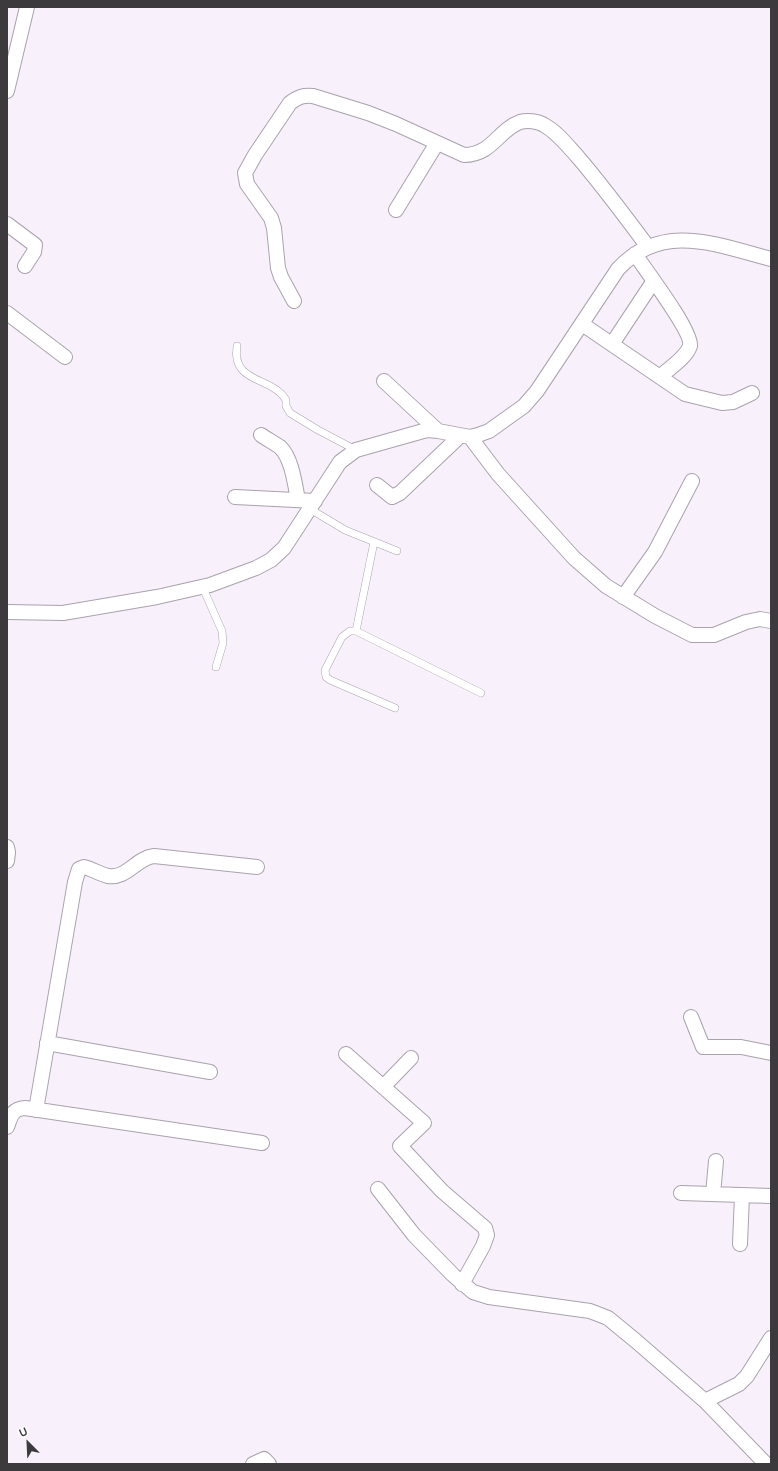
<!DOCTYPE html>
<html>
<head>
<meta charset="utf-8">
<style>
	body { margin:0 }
	#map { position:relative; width:778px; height:1471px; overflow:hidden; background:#f8f1fb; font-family:Cabin,sans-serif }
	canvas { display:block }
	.frame { position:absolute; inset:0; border:8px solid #3d3a3e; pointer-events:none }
	.north { position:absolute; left:8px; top:1423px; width:40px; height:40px; -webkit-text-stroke:3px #fff; paint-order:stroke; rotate:336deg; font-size:11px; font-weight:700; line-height:16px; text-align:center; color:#3d3a3e }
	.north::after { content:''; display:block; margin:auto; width:14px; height:18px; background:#3d3a3e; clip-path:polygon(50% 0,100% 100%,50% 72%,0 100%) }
</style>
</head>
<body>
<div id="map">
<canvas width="778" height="1471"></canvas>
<div class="frame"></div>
<div class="north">U</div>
</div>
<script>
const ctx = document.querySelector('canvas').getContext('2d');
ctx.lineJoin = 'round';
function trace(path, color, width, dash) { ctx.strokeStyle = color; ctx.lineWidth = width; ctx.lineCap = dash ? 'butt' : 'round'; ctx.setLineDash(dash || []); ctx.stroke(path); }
const lane = new Path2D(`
	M237,346C231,384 272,376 286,400V406L290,413L318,430L356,450
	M310,509L345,530L397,551
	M374,542L356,631L481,693
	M202,586L222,631L223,643L216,667
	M356,631H350L342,637L325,670L326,677L330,680L395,708`);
const street = new Path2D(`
	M7,91L27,7
	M396,210L437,143
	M7,224L35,245L34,252L25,266
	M635,254C644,268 693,332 690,346C686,358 669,368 660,377
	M294,301L281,277L278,268L274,228L271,218L247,184L245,173L255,155L290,103C298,97 303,95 313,96L368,113L396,124L464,155C492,155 498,130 520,122C527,120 538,121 544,125C557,132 567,145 577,156C602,185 625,216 648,247
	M7,313L65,357
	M582,324L685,394L722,403L733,402L752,393
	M612,344L653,282
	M384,381L438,431
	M261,435C267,439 274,443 280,447C292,458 295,485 298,500
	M470,437L498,474L574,558L606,586L655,616L692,635H714L746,622L760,619L771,621
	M377,485L392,497L400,493L460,436
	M235,497L315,501
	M623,597L655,552L692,481
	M7,612L63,613L157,597L210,585L256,568L271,560L284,548L340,462L356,450L427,430L438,431L470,437L478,435L489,431L524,406L537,391L618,269C662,221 717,245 771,259
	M7,847L8,852L7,861
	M691,1017L703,1047H741L771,1053
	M47,1043L210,1072
	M346,1054L424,1123L400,1146L442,1191L485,1228L487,1235L483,1246L462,1284
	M383,1087L411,1058
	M36,1110L75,882L79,869L84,867C92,869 100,874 108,876C127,879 136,858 154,856L257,867
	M7,1127C11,1116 12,1109 25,1108L262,1143
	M378,1189L414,1235L453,1275L473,1292L489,1297L590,1311L608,1318L636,1341L705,1401L766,1464
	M681,1193L771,1196
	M713,1194L716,1161
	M740,1244L742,1195
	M705,1401L739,1384L747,1376L771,1338
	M253,1464L264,1459L269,1464`);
trace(lane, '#a9a2ac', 8);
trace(street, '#a9a2ac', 16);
trace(lane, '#fff', 7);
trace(street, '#fff', 14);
</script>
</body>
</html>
